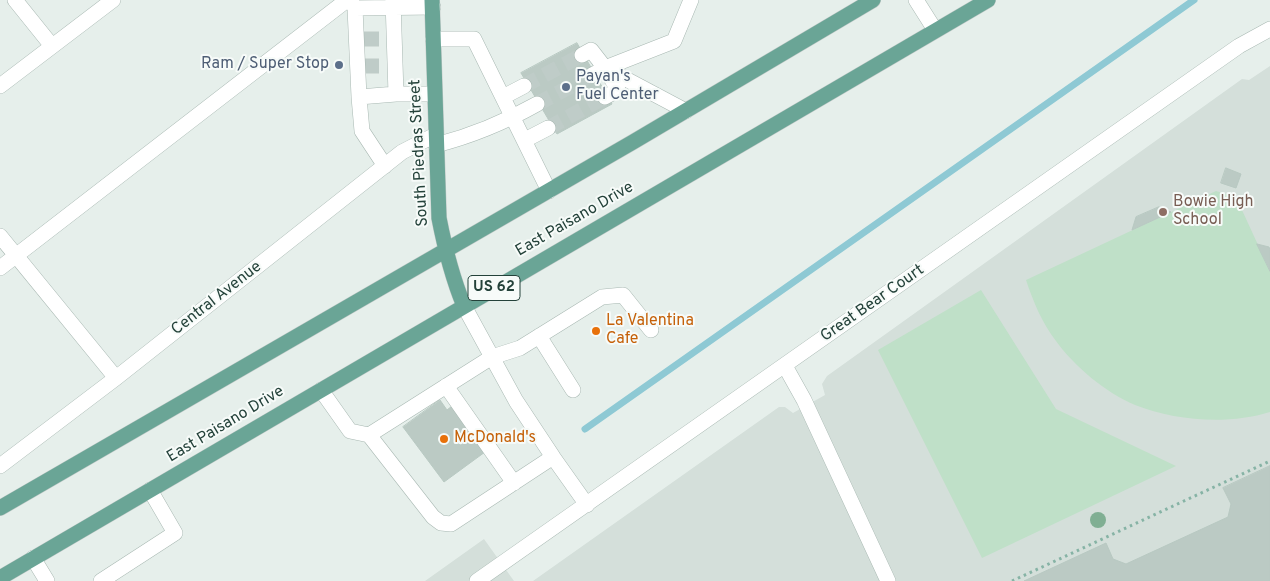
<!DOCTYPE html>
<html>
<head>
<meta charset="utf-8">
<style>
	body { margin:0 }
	canvas { display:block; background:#e6efeb }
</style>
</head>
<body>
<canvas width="1270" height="581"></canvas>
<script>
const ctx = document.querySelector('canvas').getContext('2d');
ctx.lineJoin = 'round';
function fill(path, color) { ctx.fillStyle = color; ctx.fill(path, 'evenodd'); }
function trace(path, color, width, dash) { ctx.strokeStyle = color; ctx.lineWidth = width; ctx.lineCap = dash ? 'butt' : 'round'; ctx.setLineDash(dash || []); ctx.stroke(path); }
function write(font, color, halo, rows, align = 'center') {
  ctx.font = font + ' Overpass,sans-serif'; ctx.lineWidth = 4; ctx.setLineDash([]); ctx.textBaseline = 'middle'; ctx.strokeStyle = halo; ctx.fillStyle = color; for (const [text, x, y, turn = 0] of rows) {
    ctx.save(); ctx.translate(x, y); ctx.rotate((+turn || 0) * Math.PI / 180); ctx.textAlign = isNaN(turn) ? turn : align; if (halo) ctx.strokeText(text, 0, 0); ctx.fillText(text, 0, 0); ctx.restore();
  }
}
const built = new Path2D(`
	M1270,66V581H533L779,407H785L793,413L825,395L822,384L827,376L1242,79L1249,80Z
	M484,539L514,581H425Z`);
const green = new Path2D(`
	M1216,191L1236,197L1270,271V412C1229,425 1175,421 1135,405C1106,393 1074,366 1056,341C1042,323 1033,301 1026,280Z
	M981,290L1056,409L1176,466L982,558L878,350Z`);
const stream = new Path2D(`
	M585,429L1194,0`);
const building = new Path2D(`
	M577,43L612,104L557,134L521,73Z
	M1226,168L1241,174L1236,188L1221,183Z
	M1159,207L1171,212L1132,230L1136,217Z
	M1257,244L1269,247L1270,250V271Z
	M440,400L447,410L452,406L485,452L444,482L403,427Z
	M1270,466V581H1024L1106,543L1113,559L1126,564L1228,517L1231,504L1223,488Z`);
const minorTunnel = new Path2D(`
	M364,39H384
	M364,66H384
	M524,86L582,55
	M537,104L592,75
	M548,128L605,97`);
const path = new Path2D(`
	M1012,581L1270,461`);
const minor = new Path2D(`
	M15,0L52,46
	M350,0L355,8L359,97L362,131L385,166
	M393,0L396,94
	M916,0L935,30
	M355,8L433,7
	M433,39H474L549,191
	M582,55L591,50L605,68L618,90L605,97
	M605,68L674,41L691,0
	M592,75L605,68L686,111
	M0,86L113,0
	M359,97L396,94H434
	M503,97L524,86
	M525,140L548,128
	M436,145C471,136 505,122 537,104
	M0,236L116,378
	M0,268L347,0
	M464,306L516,401L553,457L587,505
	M539,336L573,390
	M785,366L804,400L888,581
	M446,386L514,483
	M321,390L350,431L369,435L433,517L441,523L451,524L553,457
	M369,435L492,357L520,348L602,297L623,295L651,330
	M0,466L116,378L402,152L435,135
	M33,558L47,581
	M101,581L175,533L150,490
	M477,581L1239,46L1270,29`);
const major = new Path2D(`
	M432,0L439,218C445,249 452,277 464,306
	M0,508L633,142L873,0
	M0,578L988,0`);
const trees = [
	[1098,520]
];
const markers = [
	[339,65,5,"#5c6f8a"],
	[566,87,5,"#5c6f8a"],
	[1163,212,5,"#8d6e63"],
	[596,331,5,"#e8710a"],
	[444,439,5,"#e8710a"]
];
const shields = [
	[494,288,52]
];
const shieldNames = [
	["US 62",494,288]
];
const serviceNames = [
	["Ram / Super Stop",329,65],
	["Payan's",576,78,"left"],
	["Fuel Center",576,96,"left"]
];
const streetNames = [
	["South Piedras Street",420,153,-93],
	["East Paisano Drive",575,220,-30],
	["Central Avenue",217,299,-38],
	["Great Bear Court",873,304,-35],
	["East Paisano Drive",226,425,-31]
];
const educationNames = [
	["Bowie High",1173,203],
	["School",1173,221]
];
const foodNames = [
	["La Valentina",606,322],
	["Cafe",606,340],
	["McDonald's",454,439]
];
fill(built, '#d4dfda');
fill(green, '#bfe0c8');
trace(stream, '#8ec9d4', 7);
fill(building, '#bbcac4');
trace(building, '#b8c9c2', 1);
trace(minorTunnel, '#bfccc8', 15, [15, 8]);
trace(minor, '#a8b8b2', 16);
trace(major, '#c2cac8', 16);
trace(path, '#86b3a5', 3, [2.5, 4]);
trace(minor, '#fff', 15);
trace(major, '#6aa596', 15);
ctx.fillStyle = '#80af93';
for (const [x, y] of trees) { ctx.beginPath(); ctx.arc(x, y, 8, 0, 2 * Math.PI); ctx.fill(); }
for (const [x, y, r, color] of markers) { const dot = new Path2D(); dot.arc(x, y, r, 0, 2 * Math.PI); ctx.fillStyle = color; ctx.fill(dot); trace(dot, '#f7fbf9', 2); }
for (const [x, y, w] of shields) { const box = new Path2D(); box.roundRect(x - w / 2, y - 12.5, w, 25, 4); ctx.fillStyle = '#f7fbf9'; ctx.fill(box); trace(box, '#24423a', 1); }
write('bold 15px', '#24423a', null, shieldNames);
write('16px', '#4e5e75', '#f7fbf9', serviceNames, 'right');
write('16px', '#24423a', '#f7fbf9', streetNames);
write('16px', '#785e54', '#f7fbf9', educationNames, 'left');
write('16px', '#c56008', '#f7fbf9', foodNames, 'left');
</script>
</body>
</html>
